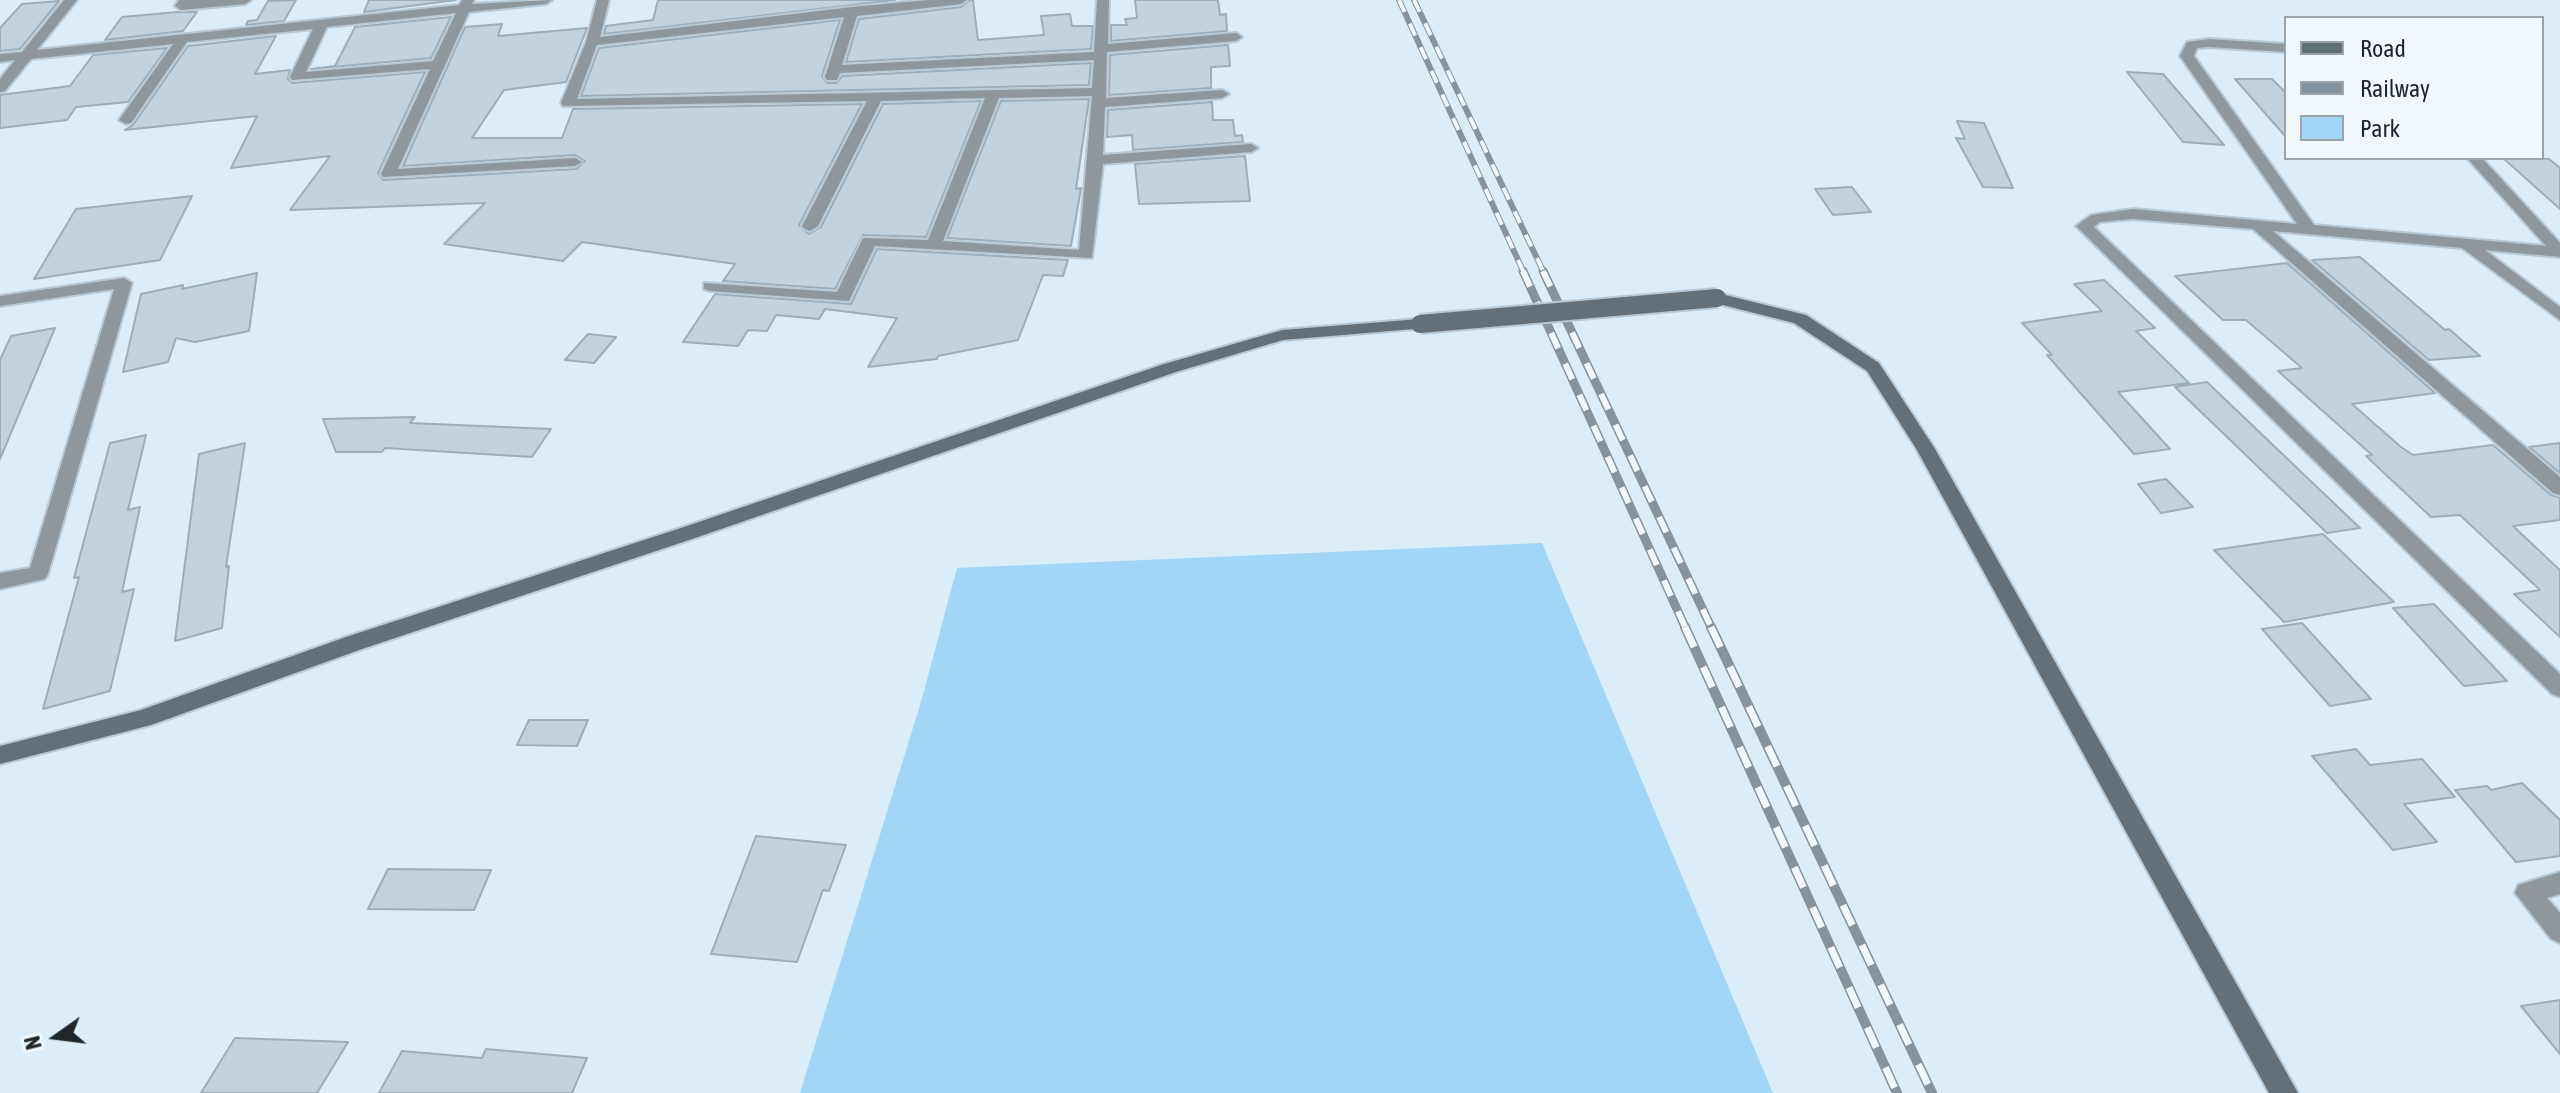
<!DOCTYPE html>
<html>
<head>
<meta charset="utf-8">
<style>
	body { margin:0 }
	#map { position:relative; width:2560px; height:1093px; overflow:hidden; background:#daedf9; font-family:"Asap Condensed",sans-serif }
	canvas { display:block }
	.legend { position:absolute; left:2284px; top:16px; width:260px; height:144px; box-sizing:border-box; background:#f1f8fd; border:2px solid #9da4a9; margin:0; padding:10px 14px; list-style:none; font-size:24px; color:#1e262a }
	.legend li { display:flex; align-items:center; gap:16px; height:40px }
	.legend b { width:40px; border:2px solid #9da4a9 }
	.north { position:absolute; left:16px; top:997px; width:80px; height:80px; -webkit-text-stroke:6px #f1f8fd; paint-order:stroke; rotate:256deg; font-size:22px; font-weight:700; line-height:32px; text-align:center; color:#1e262a }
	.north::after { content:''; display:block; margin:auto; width:28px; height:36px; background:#1e262a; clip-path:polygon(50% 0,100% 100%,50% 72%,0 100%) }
</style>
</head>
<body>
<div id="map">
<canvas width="2560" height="1093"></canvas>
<ul class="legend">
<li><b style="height:10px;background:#647077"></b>Road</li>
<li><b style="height:10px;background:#85939c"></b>Railway</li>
<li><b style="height:22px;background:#a1d6f7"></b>Park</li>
</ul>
<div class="north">N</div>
</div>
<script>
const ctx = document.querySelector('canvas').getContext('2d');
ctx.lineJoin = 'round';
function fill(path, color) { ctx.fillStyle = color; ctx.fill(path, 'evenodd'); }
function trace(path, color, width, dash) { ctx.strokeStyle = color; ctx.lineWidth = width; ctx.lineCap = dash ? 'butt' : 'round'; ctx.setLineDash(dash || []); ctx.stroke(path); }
const green = new Path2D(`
	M1542,543L1773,1093H800L921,702L957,568Z`);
const building = new Path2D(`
	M296,0L284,21L246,25L248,21L257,20L268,1Z
	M369,0H456L364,12Z
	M658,0H895L604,34L606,26L653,20Z
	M970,0H973L978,40L1044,35L1041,16L1070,14L1072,26H1093L1091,49L846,62L859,19L961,7Z
	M1135,0H1218L1220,15L1226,14L1227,31L1111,41V25H1127L1125,19L1137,18Z
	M59,1L20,49L0,51V28L22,4Z
	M178,12H197L183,31L105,40L122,17Z
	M451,17L431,58L311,69L335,66L355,27Z
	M840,20L822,76L827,83H837L842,76L1091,63L1089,85L581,96L599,48Z
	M502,24L498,36L587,28L566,82L504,90L472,138H562L573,109L862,104L799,225L809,234L821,227L883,104L981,101L926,237L863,235L835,289L723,281L735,264L582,242L563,261L444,244L485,203L290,210L330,156L231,168L257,116L125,130L133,125L188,46L276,36L255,74L290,70L288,79L292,83L425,72L378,173L383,180L576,169L585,161L575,155L403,166L465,27Z
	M1228,45L1230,66L1211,67V88L1109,95L1110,55Z
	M167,48L128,102L76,107L67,120L0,128V95L70,86L93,55Z
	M2127,72L2163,74L2224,145L2183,142Z
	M2235,79H2272L2286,93V137Z
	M1089,99L1076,189L1081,188L1071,246L947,238L1001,101Z
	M1212,102L1213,120H1233L1235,136L1242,135L1243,142L1133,150L1132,135L1107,137L1108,110Z
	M1957,121L1984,123L2013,188L1983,187L1956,138L1965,139Z
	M1245,156L1250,201L1139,204L1135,164Z
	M2503,158L2549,159L2560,168V209Z
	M1852,187L1871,212L1833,215L1815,189Z
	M192,196L160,260L34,279L76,209Z
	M877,249L1068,260L1063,276L1043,275L1018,340L938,356L937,359L868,367L897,318L825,309L819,319L776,315L767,331L748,330L738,346L683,342L715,294L851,304Z
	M2360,257L2445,330L2449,329L2480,356L2429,360L2312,260Z
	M2287,263L2435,393L2352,404L2401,447L2413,455L2493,445L2551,495L2560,498V520L2513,526L2560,570V637L2514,594L2540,590L2460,515L2431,517L2366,456L2372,455L2278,371L2302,368L2246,320H2223L2175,276Z
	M257,273L249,331L195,342L176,338L168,362L123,372L141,294L183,285L182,289Z
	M2104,280L2155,328L2136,331L2189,383L2118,392L2170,449L2134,454L2047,355H2052L2022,323L2102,311L2074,284Z
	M55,328L0,459V360L11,336Z
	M588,334L616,337L594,363L565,360Z
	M2207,382L2297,468L2360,528L2327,533L2175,387Z
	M415,417L410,423L551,429L532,457L385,448L382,452H336L323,419Z
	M146,435L128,510L140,507L122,592L134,589L110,691L43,709L79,577L74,578L110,443Z
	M245,443L226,567L229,566L222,628L175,641L199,454Z
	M2560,443V473L2529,447Z
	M2166,479L2193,507L2161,513L2138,484Z
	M2323,534L2394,602L2284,622L2214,550Z
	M2434,604L2507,681L2464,686L2393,608Z
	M2302,623L2371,699L2330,706L2262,629Z
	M529,720H588L577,746L517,745Z
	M2356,749L2370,765L2422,759L2455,797L2404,804L2437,842L2393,850L2312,756Z
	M2522,783L2560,820V856L2516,862L2455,790L2487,786L2491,790Z
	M756,836L846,845L829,891L823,890L797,962L711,954Z
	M388,869L491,870L474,910L368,909Z
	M2560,1000V1054L2521,1006Z
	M235,1038L348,1042L317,1093H201Z
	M486,1049L587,1058L572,1093H379L402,1051L482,1058Z`);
const street = new Path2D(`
	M64,0H77L37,50L459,5L462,0H474L472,4L552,0L546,4L469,12L398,169L575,158L582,162L575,166L383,177L381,174L430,69L292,80L290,77L313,29L187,42L131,123L126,124L119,120L173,44L31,59L5,91L0,92V79L15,60L0,62V54L22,52ZM456,13L433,61L306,72L327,27Z
	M179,0H251L245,4L181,10L175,6Z
	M597,0H609L600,37L852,7L928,0H967L961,4L857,16L842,65L1094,52L1097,0H1109L1108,44L1236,33L1242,37L1236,41L1107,52L1106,98L1222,90L1229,94L1222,98L1105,107L1103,155L1251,144L1258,148L1251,152L1103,164L1092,258L875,246L849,301L710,291L704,289V283L837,292L863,238L928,240L985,98L881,101L818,226L810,231L805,229L802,226L867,101L563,106L561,103L586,42ZM844,17L825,77L827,80H837L840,73L1094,60L1092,88L577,99L597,45ZM1092,96L1079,250L943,241L999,98Z
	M2209,39L2286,44V52L2209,47L2197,48L2194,56L2314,225L2546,246L2467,158H2482L2560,243V257L2485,250L2560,307V320L2462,248L2273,231L2560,477V495L2553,493L2253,229L2133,219L2100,222L2094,227L2560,674V697L2552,694L2076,226L2091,215L2133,209L2297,224L2180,56L2187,42Z
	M124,278L132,283L48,574L45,579L0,589V573L30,568L114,289L0,306V296Z
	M2560,872V894L2547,898L2560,913V943L2551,939L2515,893L2518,885Z`);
const secondary = new Path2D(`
	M1717,293L1806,315L1879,363L1935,449L2298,1093H2269L1917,450L1867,371L1794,323L1711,302L1709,298Z
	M1420,319L1426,320L1428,324L1426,328L1283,340L1176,372L698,537L362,649L151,725L0,764V746L141,710L346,637L684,527L1164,364L1282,330Z`);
const railFar2 = new Path2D(`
	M1399,0L1524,273
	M1414,0L1544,273`);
const railFar1 = new Path2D(`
	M1523,271L1686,629
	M1543,271L1712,629`);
const rail = new Path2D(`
	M1685,627L1897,1093
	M1711,627L1932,1093`);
const secondaryBridge = new Path2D(`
	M1420,324L1717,298`);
fill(green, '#a1d6f7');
fill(building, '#c0d3df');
trace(building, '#9baeb9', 2);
trace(street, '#b8c9d4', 4);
trace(secondary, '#b8c9d4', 4);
fill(street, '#8f979c');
fill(secondary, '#647077');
trace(railFar2, '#85939c', 6);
trace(railFar1, '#85939c', 9);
trace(rail, '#85939c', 10);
trace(railFar2, '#f1f8fd', 4, [13]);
trace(railFar1, '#f1f8fd', 6, [17]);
trace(rail, '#f1f8fd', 7, [22]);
trace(secondaryBridge, '#b8c9d4', 22, []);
trace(secondaryBridge, '#647077', 18);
</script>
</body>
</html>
